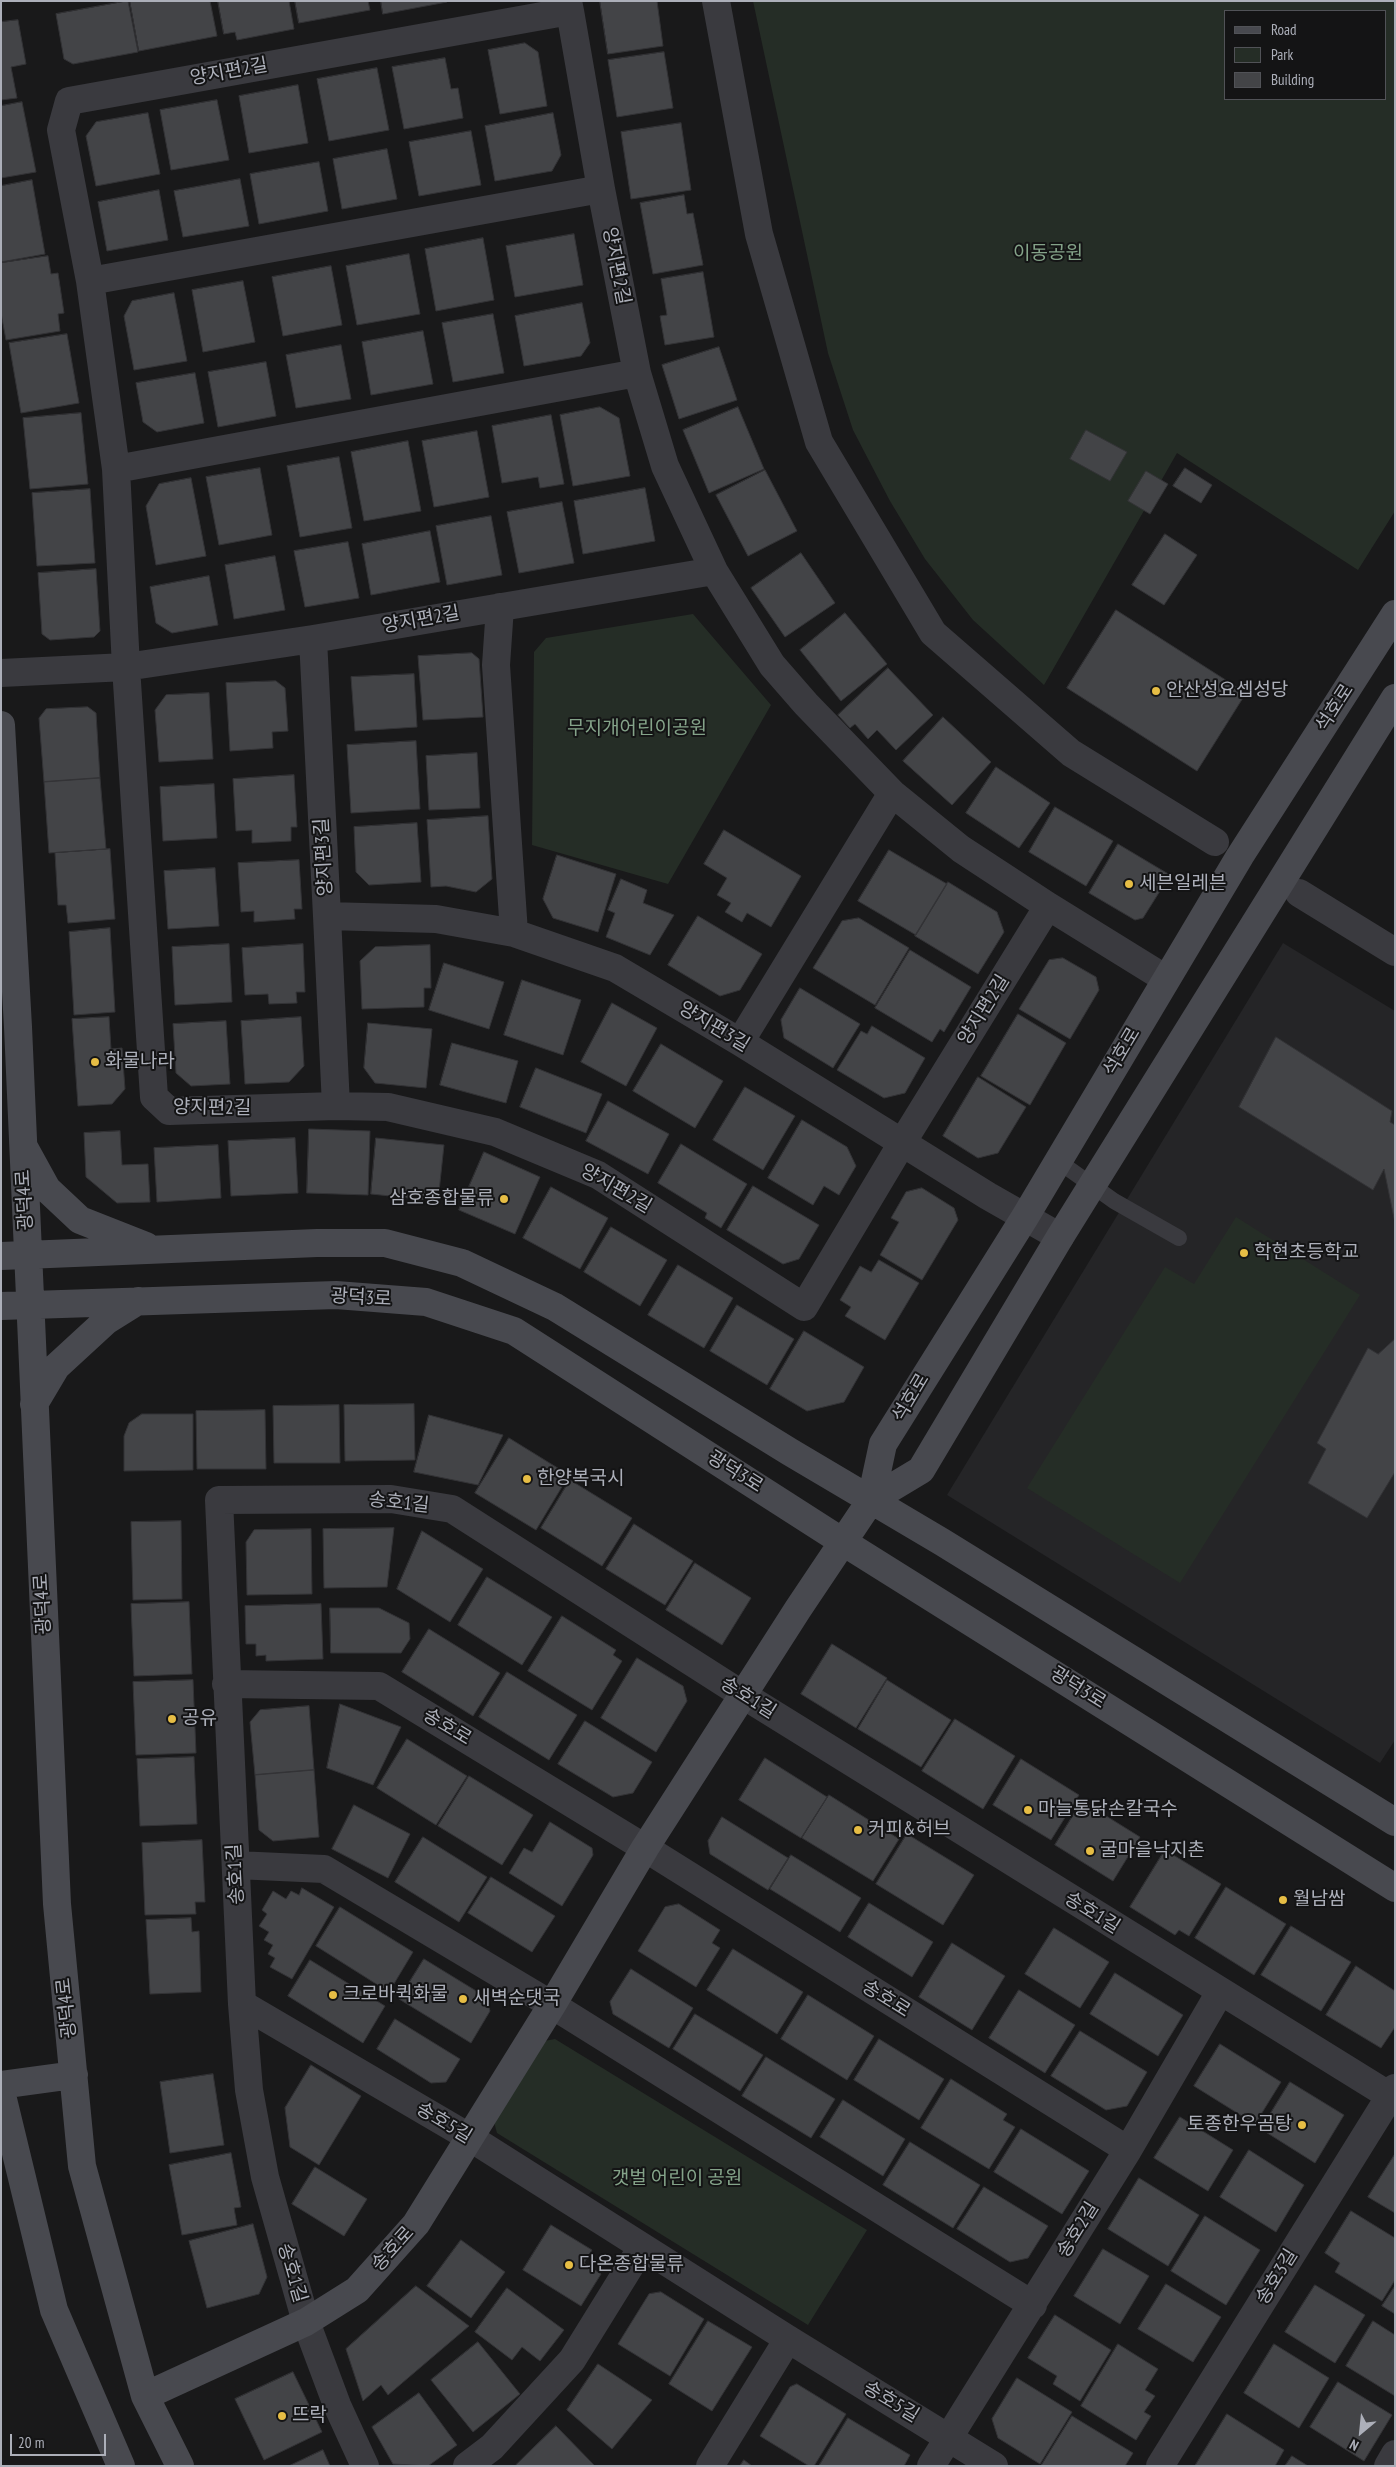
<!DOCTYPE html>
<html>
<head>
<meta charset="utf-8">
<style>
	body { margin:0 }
	#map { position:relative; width:1396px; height:2467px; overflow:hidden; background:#19191a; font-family:"PT Sans Narrow",sans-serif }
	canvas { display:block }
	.frame { position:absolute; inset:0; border:2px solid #acafb9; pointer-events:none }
	.legend { position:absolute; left:1224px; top:10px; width:162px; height:90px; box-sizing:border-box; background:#141415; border:1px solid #515257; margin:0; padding:6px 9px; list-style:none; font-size:15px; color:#acafb9 }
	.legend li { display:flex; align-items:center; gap:10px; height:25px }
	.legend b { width:25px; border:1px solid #515257 }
	.north { position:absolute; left:1336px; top:2407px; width:50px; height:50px; -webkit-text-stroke:4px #141415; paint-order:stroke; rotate:208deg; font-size:14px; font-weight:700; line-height:20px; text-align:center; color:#acafb9 }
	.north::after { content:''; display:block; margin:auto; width:18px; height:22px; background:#acafb9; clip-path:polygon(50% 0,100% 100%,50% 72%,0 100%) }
	.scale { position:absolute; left:10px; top:2434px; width:96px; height:22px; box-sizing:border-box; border:2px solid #acafb9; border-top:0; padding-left:6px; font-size:15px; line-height:18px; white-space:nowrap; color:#acafb9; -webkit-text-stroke:4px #141415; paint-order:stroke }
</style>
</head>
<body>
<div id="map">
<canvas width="1396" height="2467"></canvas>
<div class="frame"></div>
<ul class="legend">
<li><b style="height:6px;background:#48494f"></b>Road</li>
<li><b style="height:14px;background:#252d26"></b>Park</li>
<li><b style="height:14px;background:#434447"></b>Building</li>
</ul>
<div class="north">N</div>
<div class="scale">20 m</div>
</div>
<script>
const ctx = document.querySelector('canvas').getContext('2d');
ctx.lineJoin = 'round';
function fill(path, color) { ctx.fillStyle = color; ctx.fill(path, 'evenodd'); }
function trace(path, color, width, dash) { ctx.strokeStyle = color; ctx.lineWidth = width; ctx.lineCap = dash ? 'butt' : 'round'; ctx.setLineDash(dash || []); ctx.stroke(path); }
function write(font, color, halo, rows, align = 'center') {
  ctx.font = font + ' "PT Sans Narrow","Noto Sans KR",sans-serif'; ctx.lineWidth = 4; ctx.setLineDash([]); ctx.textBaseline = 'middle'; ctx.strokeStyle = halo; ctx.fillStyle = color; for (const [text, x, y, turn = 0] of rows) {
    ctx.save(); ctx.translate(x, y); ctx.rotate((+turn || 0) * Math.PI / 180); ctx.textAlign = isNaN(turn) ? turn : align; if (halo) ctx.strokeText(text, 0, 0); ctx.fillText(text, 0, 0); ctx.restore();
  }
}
const built = new Path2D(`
	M1283,943L1395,1011V1740L1380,1763L947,1495Z`);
const green = new Path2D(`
	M753,1H1395V511L1358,570L1177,453L1044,685L973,620L925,559L890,501L853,430L828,353ZM1225,11H1385V99H1225Z
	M693,614L771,705L668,884L532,845L534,652L546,638Z
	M1236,1217L1360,1295L1180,1583L1027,1488L1165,1267L1194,1284Z
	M555,2039L867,2230L808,2325L497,2133L493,2118L539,2042Z`);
const building = new Path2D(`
	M128,1L138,52L73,64L64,59L56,14Z
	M130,1H210L217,36L139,51Z
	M218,1H289L294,29L237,40L235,32L224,34Z
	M295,1H368L370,10L299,23Z
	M381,1H447V2L383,14Z
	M600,1H657L663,46L608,54Z
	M18,20L26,64L11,67L17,98L1,100V22Z
	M525,43L538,52L547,106L500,114L488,50Z
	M664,52L673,108L617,117L608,60Z
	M445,58L451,89L458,88L463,118L404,129L392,67Z
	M377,68L389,130L329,141L317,79Z
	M298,85L308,143L249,153L239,96Z
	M217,100L229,160L171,170L160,110Z
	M22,102L36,172L1,178V106Z
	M148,113L160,174L96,186L86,136L96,122Z
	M553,113L561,155L552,171L495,181L485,126Z
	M681,123L691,190L631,199L621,132Z
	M471,131L481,185L419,196L409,142Z
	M387,149L397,199L342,209L333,159Z
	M319,162L328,211L259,224L250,174Z
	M240,179L249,226L183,237L174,191Z
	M32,180L45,254L1,262V186Z
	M159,190L168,240L107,251L98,202Z
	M684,195L687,214L693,213L703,265L653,274L640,203Z
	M574,234L583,285L515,297L506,246Z
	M483,238L494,300L436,311L425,249Z
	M409,254L420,314L357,325L346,266Z
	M48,256L51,274L58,273L64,313L58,314L60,331L6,340L1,313V263Z
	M331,266L342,325L283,336L272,277Z
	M703,272L714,337L665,345L660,316L667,315L661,279Z
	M243,281L255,342L203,352L192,290Z
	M174,293L187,361L134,370L124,316L132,301Z
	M582,303L590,343L581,356L524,366L515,316Z
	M493,314L504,373L453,382L442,323Z
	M423,331L433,384L371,395L362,342Z
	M67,334L79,403L21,413L9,343Z
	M341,345L351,399L296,408L286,355Z
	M719,347L737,400L679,419L662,365Z
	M266,362L276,416L218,427L208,372Z
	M195,373L204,423L157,432L143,422L136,383Z
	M600,407L619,418L630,476L573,486L560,415Z
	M738,407L764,469L709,493L683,430Z
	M81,413L88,484L30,489L23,418Z
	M551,415L564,484L540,488L538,477L502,483L492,426Z
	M1086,430L1127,452L1110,481L1070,459Z
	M477,431L489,497L434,507L422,441Z
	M408,441L421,511L364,521L351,452Z
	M339,457L352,528L300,537L287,466Z
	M260,468L272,535L219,545L206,477Z
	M1185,468L1212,485L1201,503L1173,486Z
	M765,470L797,531L748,556L716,495Z
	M1146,471L1168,484L1150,514L1128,501Z
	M191,478L206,556L156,565L146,506L159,484Z
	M645,488L655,541L583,554L574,501Z
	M90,489L95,563L37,566L32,493Z
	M562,502L574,563L519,573L507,512Z
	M491,516L502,575L447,585L436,526Z
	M430,531L440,582L371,595L362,544Z
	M1165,534L1197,555L1164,605L1132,585Z
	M348,542L359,598L305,607L294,551Z
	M801,553L835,603L785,637L751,588Z
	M275,556L285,610L234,619L225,565Z
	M96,569L100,631L94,637L50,640L42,634L38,573Z
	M209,576L218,625L172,633L156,623L150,587Z
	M1116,610L1246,693L1197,771L1067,688Z
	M845,613L887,664L841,701L800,650Z
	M472,653L479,659L483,717L423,720L418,656Z
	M888,668L933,715L896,750L877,730L868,739L855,724L850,728L838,715Z
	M414,674L417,727L355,731L351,677Z
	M276,681L285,688L288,731L272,732L273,748L230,751L226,683Z
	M209,693L213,759L159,762L155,710L166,695Z
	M88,707L96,713L100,778L44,782L39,718L46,709Z
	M943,717L991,762L952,805L903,761Z
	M416,741L420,809L351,813L347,745Z
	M477,753L480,808L429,810L426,756Z
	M996,767L1050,803L1019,848L966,813Z
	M294,775L297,827H291V841L252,843V830L236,831L233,779Z
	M100,778L106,849L49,853L44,782Z
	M214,784L217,838L163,841L160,787Z
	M1055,807L1113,841L1086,886L1029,852Z
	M488,816L492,879L476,892L446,886L431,887L427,820Z
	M417,823L421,882L369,885L356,872L354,827Z
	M724,830L801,876L771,927L747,913L742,922L725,912L731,903L717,895L727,878L704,864Z
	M1118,844L1170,875L1143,918L1135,920L1089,893Z
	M110,849L115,919L68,923L66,905H58L55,853Z
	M889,850L947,884L916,935L858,901Z
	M557,855L616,874L598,932L553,918L543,899Z
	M299,860L302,909H294L295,919L254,922V911L241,912L238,863Z
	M215,868L219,926L168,929L164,871Z
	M621,879L647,890L643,903L674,915L650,955L606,937L615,913L608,910Z
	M948,882L997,912L1004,932L978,974L915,936Z
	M698,916L762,954L740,990L720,996L668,965Z
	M859,918L909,948L875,1005L813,968L842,921Z
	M110,928L115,1012L74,1015L69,932Z
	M229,944L232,1002L175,1005L172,947Z
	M303,944L305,992H296L297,1003L269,1004L268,994L245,995L242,948Z
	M430,945L431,988H424V1007L362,1009L360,961L375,947Z
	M910,950L971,987L944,1032L940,1029L932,1042L875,1008Z
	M1063,958L1096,977L1099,990L1070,1039L1019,1009L1049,960Z
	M444,963L504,982L489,1029L429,1010Z
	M522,980L581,1000L563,1055L504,1035Z
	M800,988L860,1024L833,1068L784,1038L781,1020Z
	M612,1003L657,1028L626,1086L581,1062Z
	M1018,1014L1066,1043L1030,1105L981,1076Z
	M109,1017L111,1049L122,1048L125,1089L112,1104L78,1106L72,1019Z
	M301,1017L304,1066L289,1082L245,1084L241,1021Z
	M226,1021L230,1084L191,1086L176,1073L173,1024Z
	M368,1023L432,1029L426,1088L375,1083L364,1068Z
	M872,1026L925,1058L905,1093L884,1098L837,1070L861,1031L867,1034Z
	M1276,1037L1392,1111L1390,1122L1395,1125V1223L1384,1169L1373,1190L1239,1107Z
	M452,1043L518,1061L506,1103L440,1085Z
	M661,1044L723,1081L695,1128L633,1091Z
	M536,1068L602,1094L586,1133L520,1107Z
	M978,1077L1026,1107L998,1153L978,1158L943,1136Z
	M745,1087L795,1116L763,1170L713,1140Z
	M608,1101L669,1134L648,1174L586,1141Z
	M802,1120L847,1147L856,1166L839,1195L824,1186L813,1205L768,1178Z
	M309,1129L370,1131L368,1195L307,1193Z
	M120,1131L122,1165L148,1164L150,1202L117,1203L86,1177L84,1133Z
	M295,1138L298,1193L231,1196L228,1141Z
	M376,1138L444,1145L438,1201L371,1194Z
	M681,1144L747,1184L721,1228L705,1218L707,1213L658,1183Z
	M218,1145L221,1198L157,1202L154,1148Z
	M484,1152L540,1177L515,1234L459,1210Z
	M753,1186L819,1225L799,1259L783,1264L727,1230Z
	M551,1187L608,1218L580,1269L523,1238Z
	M922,1188L954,1208L958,1220L922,1280L880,1255L899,1222L891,1218L906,1192Z
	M611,1227L667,1260L640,1306L584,1272Z
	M879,1260L919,1283L885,1340L845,1316L851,1307L840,1300L860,1266L871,1272Z
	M678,1265L733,1298L704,1348L648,1315Z
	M737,1305L794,1339L767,1385L710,1351Z
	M804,1331L864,1367L844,1402L807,1411L770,1389Z
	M1395,1339V1472L1367,1518L1308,1483L1326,1449L1317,1443L1368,1348L1378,1354Z
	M414,1404L415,1460L345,1461L344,1405Z
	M339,1405L340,1463H274L273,1406Z
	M265,1410L266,1469H197L196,1411Z
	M142,1414H193V1470L124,1471V1436L129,1423Z
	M429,1415L503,1435L478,1485L414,1472Z
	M509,1438L569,1475L536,1530L475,1493Z
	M570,1480L632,1518L602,1566L541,1528Z
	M181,1521L182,1599L133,1600L131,1522Z
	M634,1524L693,1561L665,1605L606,1569Z
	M394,1528L387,1587L324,1588L323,1529Z
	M311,1529L312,1594L247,1595L246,1542L254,1530Z
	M422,1531L483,1569L450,1622L397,1589Z
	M695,1563L751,1598L722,1645L666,1610Z
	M487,1577L552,1617L522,1665L458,1625Z
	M189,1602L192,1674L134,1676L131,1604Z
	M321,1604L323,1659L266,1661V1655L256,1656V1644H246L245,1606Z
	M330,1608H379L409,1623L410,1639L401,1653H331Z
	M562,1616L616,1650L613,1655L622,1661L592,1710L528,1671Z
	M429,1629L500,1673L473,1716L402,1672Z
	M832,1644L887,1678L856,1728L801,1694Z
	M637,1658L683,1686L687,1701L656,1752L601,1718Z
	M507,1672L577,1715L549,1760L479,1717Z
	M193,1680L196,1753L136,1755L133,1682Z
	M887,1680L951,1720L921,1767L858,1729Z
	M340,1704L401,1727L373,1785L327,1768Z
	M309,1706L314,1770L255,1775L250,1722L260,1710Z
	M955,1719L1015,1756L983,1809L922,1771Z
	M585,1721L652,1762L633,1793L613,1797L558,1764Z
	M407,1739L467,1776L436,1825L377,1788Z
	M194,1757L197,1824L140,1826L137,1759Z
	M765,1758L827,1797L801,1838L739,1800Z
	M1021,1759L1079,1795L1051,1840L993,1805Z
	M314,1770L319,1837L273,1841L259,1830L255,1775Z
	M469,1776L533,1815L502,1865L438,1826Z
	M829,1795L899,1839L873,1881L802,1838Z
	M1082,1801L1140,1837L1113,1881L1055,1845Z
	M354,1805L410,1834L388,1878L332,1849Z
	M722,1817L788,1858L768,1890L710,1854L708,1841Z
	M550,1822L592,1848L593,1855L562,1906L509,1873L524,1848L532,1852Z
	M907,1834L974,1875L943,1925L876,1884Z
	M423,1837L487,1877L459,1922L395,1882Z
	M202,1840L205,1902H195L196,1914L145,1915L142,1843Z
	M1165,1850L1221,1884L1189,1936L1179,1930L1175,1935L1130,1907Z
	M791,1855L861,1898L840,1932L770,1889Z
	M491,1877L555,1916L532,1952L468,1913Z
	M1226,1887L1286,1924L1254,1975L1195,1938Z
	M302,1888L334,1907L292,1979L270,1967L275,1958L268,1954L273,1945L264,1940L269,1932L259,1926L267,1914L262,1910L273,1891L286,1899L291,1891L299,1895Z
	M869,1903L933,1942L912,1977L848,1937Z
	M679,1904L720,1930L712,1943L720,1948L696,1987L638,1951L665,1907Z
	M340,1907L413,1952L389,1992L316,1946Z
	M191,1918L192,1932L199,1931L201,1992L150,1994L146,1920Z
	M1291,1926L1351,1962L1321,2011L1261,1975Z
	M1054,1928L1109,1962L1080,2008L1025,1974Z
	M952,1943L1005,1976L972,2030L919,1997Z
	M733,1949L803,1992L777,2034L707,1990Z
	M424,1959L486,1997L490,2011L471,2043L399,1999Z
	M310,1960L385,2006L363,2043L288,1996Z
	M1356,1966L1395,1991V2027L1381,2048L1326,2015Z
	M631,1969L693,2008L669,2048L613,2014L610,2002Z
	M1115,1973L1183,2015L1158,2056L1090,2014Z
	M1019,1990L1075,2025L1045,2073L989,2038Z
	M808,1995L874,2036L847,2080L781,2039Z
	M695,2014L763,2055L740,2091L673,2049Z
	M395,2019L460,2059L446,2082L431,2083L377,2049Z
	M1080,2031L1147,2072L1127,2106L1106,2110L1051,2076Z
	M879,2039L944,2079L919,2120L854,2080Z
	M1220,2044L1281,2082L1255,2124L1194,2086Z
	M766,2057L835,2099L811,2138L742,2096Z
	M311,2065L361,2096L319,2165L290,2147L285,2108Z
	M213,2074L224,2145L170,2153L160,2082Z
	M951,2079L1007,2114L1003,2120L1015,2127L989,2169L921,2128Z
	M1290,2082L1344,2115L1315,2163L1261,2129Z
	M843,2100L905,2139L883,2176L820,2137Z
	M1180,2117L1233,2150L1208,2191L1154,2158Z
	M1021,2129L1089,2171L1062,2214L994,2172Z
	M910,2142L980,2185L953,2228L883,2185Z
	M1249,2150L1304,2185L1276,2232L1220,2197Z
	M231,2153L241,2207L234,2208L237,2225L182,2235L169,2165Z
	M1395,2154V2213L1368,2197Z
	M315,2167L367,2199L344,2236L292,2204Z
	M1139,2178L1199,2215L1168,2266L1108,2229Z
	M984,2187L1048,2226L1028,2258L1010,2262L957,2229Z
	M1351,2211L1395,2238V2280L1382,2301L1335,2272L1340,2263L1325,2253Z
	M1205,2216L1260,2250L1226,2305L1171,2271Z
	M253,2224L267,2277L259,2294L207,2308L189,2241Z
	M551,2225L592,2250L584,2263L601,2274L581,2306L523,2270Z
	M461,2240L505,2272L471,2318L427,2286Z
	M1103,2249L1149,2276L1120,2324L1074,2296Z
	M1166,2284L1221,2317L1193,2362L1138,2329Z
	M1315,2285L1365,2315L1335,2363L1285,2332Z
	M416,2286L469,2326L388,2395L381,2385L363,2401L346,2349Z
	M1395,2286V2314L1382,2306Z
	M507,2288L564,2330L540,2361L522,2347L512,2360L475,2332Z
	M661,2292L704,2319L670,2376L618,2344L649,2294Z
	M1055,2315L1111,2350L1080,2401L1053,2384L1057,2376L1028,2358Z
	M708,2321L752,2347L712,2411L669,2384Z
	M1373,2321L1395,2335V2396L1346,2366Z
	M478,2342L520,2394L473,2432L431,2380Z
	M1118,2344L1158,2369L1145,2390L1155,2396L1144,2412L1151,2416L1136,2440L1081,2406Z
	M1274,2344L1329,2378L1299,2428L1244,2393Z
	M598,2364L652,2400L612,2449L567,2410Z
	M293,2372L322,2432L264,2460L235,2399Z
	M1017,2378L1072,2412L1040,2464L998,2438L992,2419Z
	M1338,2382L1392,2415L1364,2461L1310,2427Z
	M797,2384L846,2414L814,2466H809L760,2436L790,2387Z
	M419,2393L457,2445L428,2466L393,2464L372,2427Z
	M1227,2414L1284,2450L1275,2466H1195Z
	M1072,2416L1133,2453L1125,2466H1041Z
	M848,2418L910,2455L904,2466H819Z
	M556,2426L595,2466H516V2465Z
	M323,2450L330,2466H289Z
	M1292,2456L1308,2466H1285Z
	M744,2460L752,2466H740Z`);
const lane = new Path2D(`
	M1058,1161L1114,1201L1179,1238`);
const street = new Path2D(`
	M568,1L570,11L601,189L637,373L665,466L714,571L772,665L806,704L892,793L961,849L1048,906L902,1143L804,1307L598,1175L495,1132L388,1107L336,1106L169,1111L154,1097L126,667L116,469L90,281L61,130L69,101L570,11
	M716,1L759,234L819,442L933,633L1071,753L1215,842
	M90,281L601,189
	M116,469L637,373
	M500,607L496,665L514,933
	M313,639L327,916L436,919L514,933L615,968L740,1042L988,1196L1060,1237
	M1,673L126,667L313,639L714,571
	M1299,893L1395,952
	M1048,906L1166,979
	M327,916L336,1106
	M740,1042L892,793
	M226,1684L379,1686L645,1848L1128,2150
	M236,1865L324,1869L552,2005L1033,2305
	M242,2004L469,2137L788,2339L994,2466
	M365,2466L337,2405L306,2322L265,2177L249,2090L242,2004L219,1500L391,1499L452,1509L743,1695L1395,2099
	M467,2466L492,2447L572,2360L642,2247
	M710,2466L788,2339
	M931,2466L1128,2150L1220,1992
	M1160,2466L1395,2088
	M1388,2466L1395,2454`);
const secondary = new Path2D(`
	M1,725L18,1027L57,1904L82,2166L145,2396L180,2466
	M25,1149L47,1189L80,1220L146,1246
	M1,1256L317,1243H385L462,1263L555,1307L790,1452L942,1542L1395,1822
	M1,1306L336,1295L426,1302L514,1331L843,1542L1395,1888
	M34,1404L56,1367L106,1321L138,1301
	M871,1500L921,1470L1060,1237L1395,698
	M1,2085L74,2075
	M1,2091L54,2310L121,2466
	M145,2396L306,2322L357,2290L416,2224L552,2005L645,1848L798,1609L871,1500L883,1444L1025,1217L1240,856L1395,614`);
const markers = [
	[1156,691,5,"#e6bd45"],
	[1129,884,5,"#e6bd45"],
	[95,1062,5,"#e6bd45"],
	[504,1199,5,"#e6bd45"],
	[1244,1253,5,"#e6bd45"],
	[527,1479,5,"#e6bd45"],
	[172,1719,5,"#e6bd45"],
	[1028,1810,5,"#e6bd45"],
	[858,1830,5,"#e6bd45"],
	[1090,1851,5,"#e6bd45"],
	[1283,1900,5,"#e6bd45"],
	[333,1995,5,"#e6bd45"],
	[463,1999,5,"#e6bd45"],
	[1302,2125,5,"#e6bd45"],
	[569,2265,5,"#e6bd45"],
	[282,2416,5,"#e6bd45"]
];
const streetNames = [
	["양지편2길",229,72,-10],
	["양지편2길",616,266,79],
	["양지편2길",421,620,-10],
	["석호로",1335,708,-57],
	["양지편3길",324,857,-93],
	["양지편2길",984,1010,-58],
	["양지편3길",714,1027,31],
	["석호로",1122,1052,-59],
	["양지편2길",212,1108,1],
	["양지편2길",616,1189,30],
	["광덕4로",25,1200,-93],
	["광덕3로",361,1298,3],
	["석호로",911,1398,-59],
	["광덕3로",735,1472,32],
	["송호1길",399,1503,6],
	["광덕4로",43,1604,-93],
	["광덕3로",1078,1688,32],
	["송호1길",748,1698,32],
	["송호로",447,1727,31],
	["송호1길",236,1874,-93],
	["송호1길",1092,1913,32],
	["송호로",886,1999,32],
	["광덕4로",67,2008,-96],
	["송호5길",444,2123,31],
	["송호2길",1078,2230,-58],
	["송호로",393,2249,-48],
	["송호1길",292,2273,74],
	["송호3길",1277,2277,-58],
	["송호5길",891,2402,31]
];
const parkNames = [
	["이동공원",1048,254],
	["무지개어린이공원",637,729],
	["갯벌 어린이 공원",677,2179]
];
const poiNames = [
	["안산성요셉성당",1166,691],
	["세븐일레븐",1139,884],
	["화물나라",105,1062],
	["삼호종합물류",494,1199,"right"],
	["학현초등학교",1254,1253],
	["한양복국시",537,1479],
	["공유",182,1719],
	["마늘통닭손칼국수",1038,1810],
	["커피&허브",868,1830],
	["굴마을낙지촌",1100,1851],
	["월남쌈",1293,1900],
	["크로바퀵화물",343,1995],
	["새벽순댓국",473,1999],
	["토종한우곰탕",1292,2125,"right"],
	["다온종합물류",579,2265],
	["뜨락",292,2416]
];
fill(built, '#252527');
fill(green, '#252d26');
fill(building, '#434447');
trace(building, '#333336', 1);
trace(lane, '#3a3a3f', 16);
trace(street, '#3a3a3f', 28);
trace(secondary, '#48494f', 28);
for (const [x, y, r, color] of markers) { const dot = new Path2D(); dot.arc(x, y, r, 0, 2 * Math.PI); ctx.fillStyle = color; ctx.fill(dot); trace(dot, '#141415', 2); }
write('19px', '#acafb9', '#141415', streetNames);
write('19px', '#84a389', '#141415', parkNames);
write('19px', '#acafb9', '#141415', poiNames, 'left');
</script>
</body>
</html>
